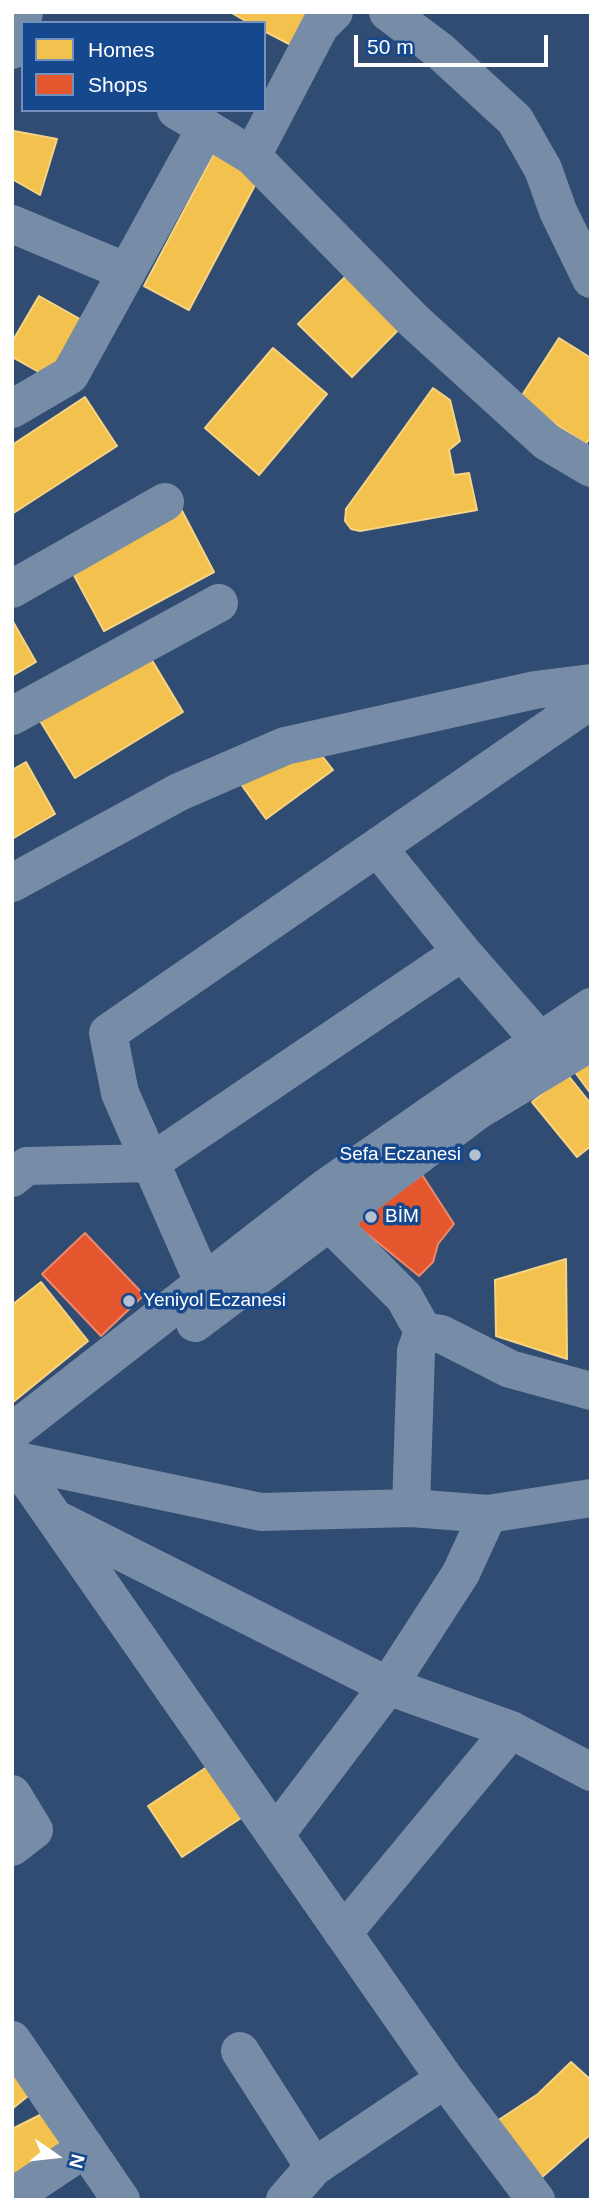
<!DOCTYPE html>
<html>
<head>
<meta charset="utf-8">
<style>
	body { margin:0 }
	#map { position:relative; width:603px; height:2212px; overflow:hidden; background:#304c72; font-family:Helvetica,sans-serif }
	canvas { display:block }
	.frame { position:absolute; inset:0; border:14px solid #fff; pointer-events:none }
	.legend { position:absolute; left:21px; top:21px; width:245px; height:91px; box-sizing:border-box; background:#15488d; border:2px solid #7391bb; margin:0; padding:9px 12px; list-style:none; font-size:21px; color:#fff }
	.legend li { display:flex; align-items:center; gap:14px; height:35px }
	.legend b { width:35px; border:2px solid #7391bb }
	.north { position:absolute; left:21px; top:2121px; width:70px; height:70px; -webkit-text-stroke:5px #15488d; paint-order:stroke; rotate:104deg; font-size:19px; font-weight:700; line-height:28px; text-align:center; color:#fff }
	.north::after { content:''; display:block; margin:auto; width:24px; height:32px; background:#fff; clip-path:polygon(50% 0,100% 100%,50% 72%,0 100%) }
	.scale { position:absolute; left:354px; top:35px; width:194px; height:32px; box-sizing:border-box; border:4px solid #fff; border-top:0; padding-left:9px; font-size:21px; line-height:24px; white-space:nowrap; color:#fff; -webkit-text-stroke:5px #15488d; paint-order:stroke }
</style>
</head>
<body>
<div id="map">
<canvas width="603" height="2212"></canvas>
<div class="frame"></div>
<ul class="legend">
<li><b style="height:19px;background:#f2c14e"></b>Homes</li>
<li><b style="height:19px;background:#e4572e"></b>Shops</li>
</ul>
<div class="north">N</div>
<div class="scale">50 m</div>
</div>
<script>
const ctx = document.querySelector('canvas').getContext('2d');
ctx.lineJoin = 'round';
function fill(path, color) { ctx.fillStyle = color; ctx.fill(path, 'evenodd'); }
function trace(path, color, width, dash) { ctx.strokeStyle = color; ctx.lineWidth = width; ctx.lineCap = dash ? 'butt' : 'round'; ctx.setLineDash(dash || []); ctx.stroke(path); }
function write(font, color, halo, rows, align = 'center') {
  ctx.font = font + ' Helvetica,sans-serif'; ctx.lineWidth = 7; ctx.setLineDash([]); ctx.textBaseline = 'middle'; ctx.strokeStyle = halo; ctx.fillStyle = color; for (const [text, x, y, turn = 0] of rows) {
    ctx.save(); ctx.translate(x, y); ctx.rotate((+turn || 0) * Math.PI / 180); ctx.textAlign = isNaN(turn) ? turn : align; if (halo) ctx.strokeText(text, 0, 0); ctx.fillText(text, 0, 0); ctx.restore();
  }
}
const homes = new Path2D(`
	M230,12H311L293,46L264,31V23H249Z
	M14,131L57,139L40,195L12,179V137Z
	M218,146L263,170L189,310L144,286Z
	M352,270L405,323L352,377L298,324Z
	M39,296L87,323L53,380L12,357V342Z
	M559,338L591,358V436L586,444L519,400Z
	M273,348L327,394L259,475L205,428Z
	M433,388L450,400L460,441L449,450L454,475L469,473L477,510L360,531L351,529L345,521L346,509Z
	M85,397L117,446L12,514V445Z
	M180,507L214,572L104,631L69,566Z
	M12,620L36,662L12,676Z
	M147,652L183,712L75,778L39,719Z
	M316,748L333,770L266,819L238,780Z
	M26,762L55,814L12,839V770Z
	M591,1054V1094L572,1068Z
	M567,1074L591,1104V1146L577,1157L532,1102Z
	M566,1259L567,1359L496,1336L495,1280Z
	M41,1282L88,1341L12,1403V1305Z
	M210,1765L244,1816L182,1857L148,1806Z
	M571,2062L591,2080V2134L541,2178L494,2123L538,2094Z
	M12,2065L33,2092L12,2109Z
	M44,2113L63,2151L12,2177V2129Z`);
const shops = new Path2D(`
	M421,1173L454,1224L438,1244L433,1262L419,1276L355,1224Z
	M85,1233L144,1295L101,1336L42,1274Z`);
const minor = new Path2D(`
	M388,12L440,51L515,120L543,169L558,211L591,279
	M12,50L24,13
	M176,110L252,156L414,321L547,442L591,468
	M252,156L320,26L334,12
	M12,224L127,272
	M12,409L70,375L206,128
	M12,589L165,502
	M12,716L219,603
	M378,848L462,952L540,1041
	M12,883L179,792L285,746L535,690L591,683
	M12,1178L27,1166L150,1163L462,952
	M330,1223L404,1297L423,1331L416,1351L411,1508
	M216,1307L204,1284L120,1093L108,1033L591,700
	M195,1323L477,1111L591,1042
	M423,1331L441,1334L510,1369L591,1391
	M12,1432L328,1186L468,1089L591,1007
	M14,1460L445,2079L536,2200
	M14,1460L261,1512L411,1508L488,1514L591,1498
	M60,1521L388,1686L511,1730L343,1933
	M511,1730L591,1772
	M12,1794L34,1830L12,1847
	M275,1835L388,1686L461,1573L488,1514
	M12,2040L121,2200
	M240,2051L314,2167
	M12,2197L86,2148
	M285,2200L314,2167L445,2079`);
const markers = [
	[475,1155,7,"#b7c0ce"],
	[371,1217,7,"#b7c0ce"],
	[129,1301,7,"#b7c0ce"]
];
const poiNames = [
	["Sefa Eczanesi",461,1155,"right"],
	["BİM",385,1217],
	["Yeniyol Eczanesi",143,1301]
];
fill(homes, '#f2c14e');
trace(homes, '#f6d483', 2);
fill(shops, '#e4572e');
trace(shops, '#ec896d', 2);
trace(minor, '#778ca6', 38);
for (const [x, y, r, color] of markers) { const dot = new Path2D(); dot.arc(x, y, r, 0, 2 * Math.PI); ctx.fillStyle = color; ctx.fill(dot); trace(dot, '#15488d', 2.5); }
write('19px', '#fff', '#15488d', poiNames, 'left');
</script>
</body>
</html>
